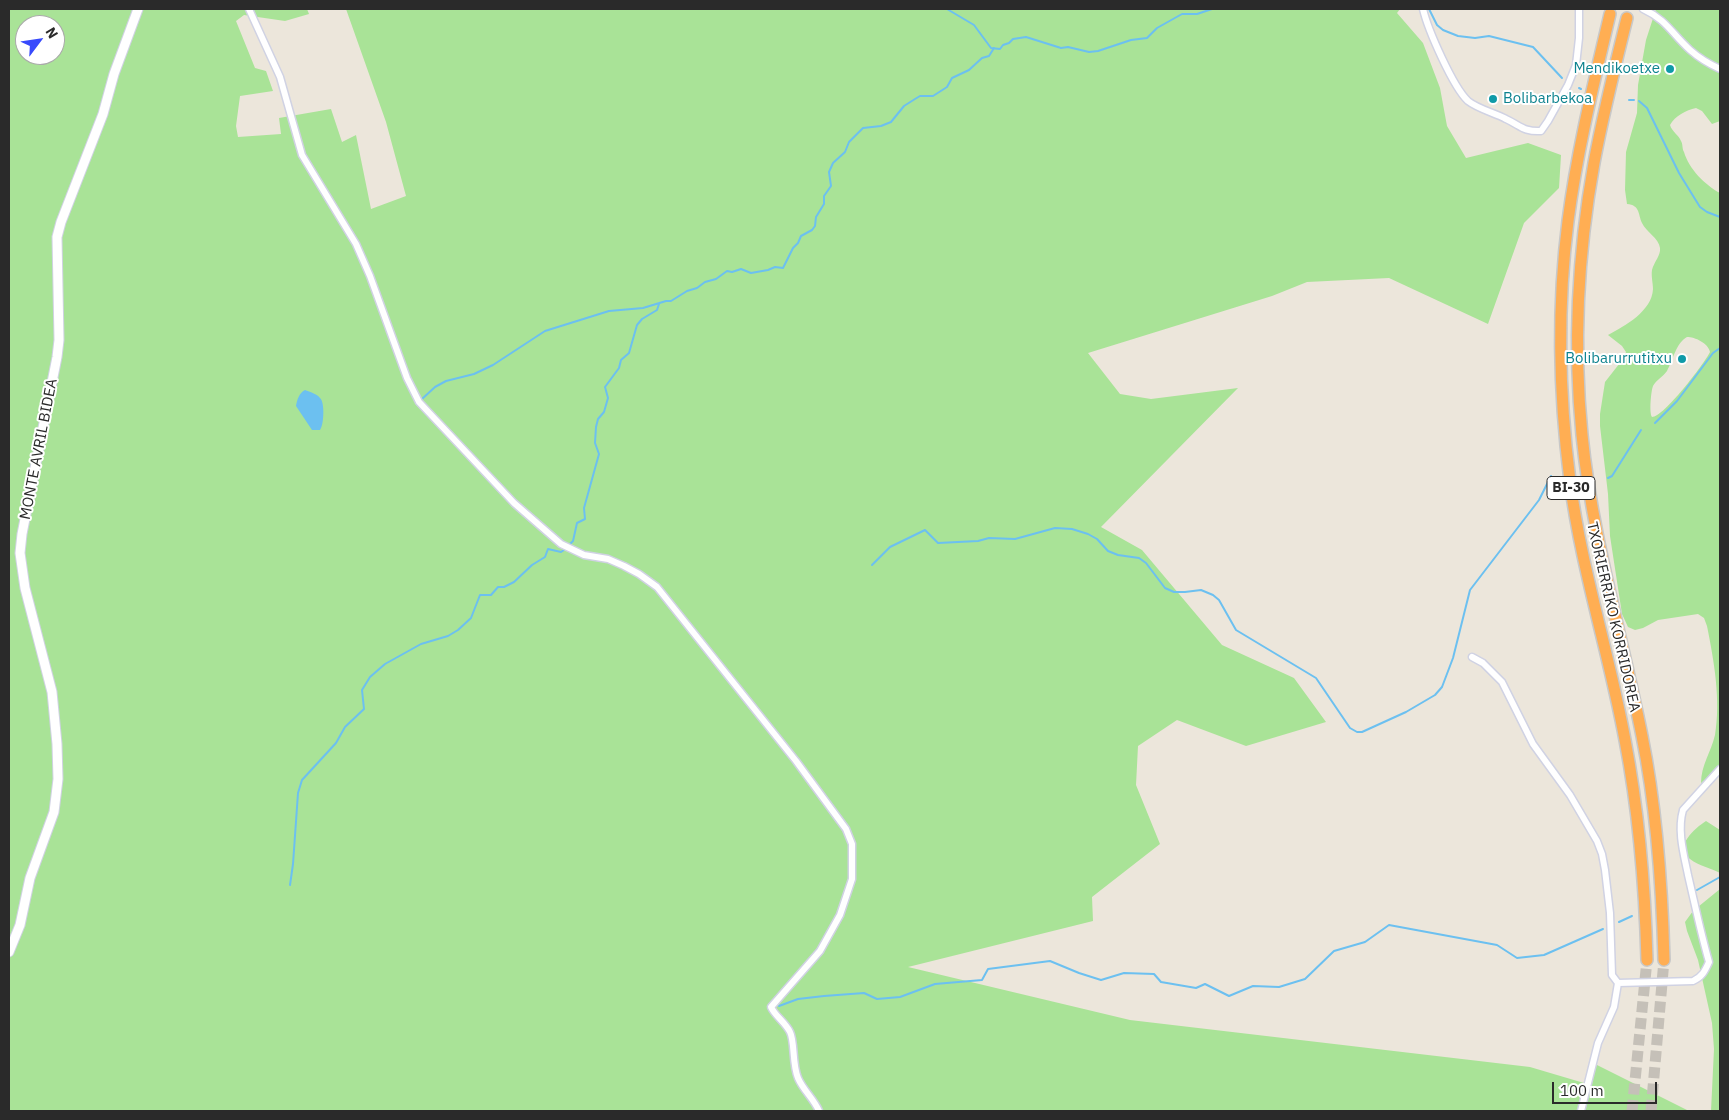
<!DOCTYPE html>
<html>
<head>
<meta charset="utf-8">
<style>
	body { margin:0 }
	#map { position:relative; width:1729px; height:1120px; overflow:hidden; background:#ece6db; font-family:"IBM Plex Sans",sans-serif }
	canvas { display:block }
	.frame { position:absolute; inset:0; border:10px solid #2a2a2a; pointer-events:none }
	.north { position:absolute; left:15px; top:15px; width:50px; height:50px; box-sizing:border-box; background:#fff; border:1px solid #aaa; border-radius:50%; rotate:59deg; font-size:14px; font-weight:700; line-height:20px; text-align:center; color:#2a2a2a }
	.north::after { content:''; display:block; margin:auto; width:18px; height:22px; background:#384afc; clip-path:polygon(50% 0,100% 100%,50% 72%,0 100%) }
	.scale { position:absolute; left:1552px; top:1082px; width:105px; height:22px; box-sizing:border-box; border:2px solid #2a2a2a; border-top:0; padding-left:6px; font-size:15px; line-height:18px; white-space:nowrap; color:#2a2a2a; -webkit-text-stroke:4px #fff; paint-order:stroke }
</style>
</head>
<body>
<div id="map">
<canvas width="1729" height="1120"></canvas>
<div class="frame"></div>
<div class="north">N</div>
<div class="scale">100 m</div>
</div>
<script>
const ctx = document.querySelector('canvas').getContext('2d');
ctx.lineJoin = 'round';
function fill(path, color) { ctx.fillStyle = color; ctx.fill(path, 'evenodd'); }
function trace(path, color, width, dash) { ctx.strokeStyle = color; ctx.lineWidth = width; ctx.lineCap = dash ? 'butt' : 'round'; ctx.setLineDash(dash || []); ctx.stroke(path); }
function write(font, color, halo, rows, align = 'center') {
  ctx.font = font + ' "IBM Plex Sans",sans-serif'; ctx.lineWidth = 4; ctx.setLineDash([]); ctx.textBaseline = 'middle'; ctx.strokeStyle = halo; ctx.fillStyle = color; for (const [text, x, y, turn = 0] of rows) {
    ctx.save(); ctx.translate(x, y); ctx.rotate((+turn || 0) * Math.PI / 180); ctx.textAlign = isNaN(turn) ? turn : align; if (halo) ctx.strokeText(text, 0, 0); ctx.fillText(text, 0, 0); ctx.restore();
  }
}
const green = new Path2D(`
	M9,9H307L309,14L285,21L244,15L236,21L255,68L266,71L273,91L240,96L236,126L238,137L281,134L279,118L331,109L342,142L356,135L371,209L406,196L386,122L346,9H1400L1397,13L1423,43L1440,88L1447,126L1466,158L1528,143L1561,155L1559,188L1524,223L1488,324L1389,278L1307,282L1272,296L1088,353L1120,394L1151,399L1238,388L1101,527L1142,550L1222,645L1294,678L1326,722L1246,746L1177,720L1138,746L1136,785L1160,844L1092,897L1093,921L908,967L1130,1020L1530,1067L1584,1083L1593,1063L1689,1111H9ZM25,25H55V55H25Z
	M1656,9H1720V121L1712,124L1702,111L1696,108C1686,110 1675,116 1670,125C1672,132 1679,135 1681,141C1683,144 1682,149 1684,152C1689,169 1705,185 1720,193V768L1701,783C1701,765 1711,752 1715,735C1721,700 1714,661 1707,626L1704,618L1698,614L1658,620L1643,628L1635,630L1628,627L1622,614L1610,536L1608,494L1600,426V414L1605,382L1623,359L1626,352L1622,346L1608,335C1625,326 1652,311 1653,289C1653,283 1651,276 1652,270C1654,262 1661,255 1660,248C1659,238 1646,232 1642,223C1638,214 1640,205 1627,204L1625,190L1626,152L1637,113L1638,85L1646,40ZM1687,337C1695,337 1708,343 1710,352C1704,364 1664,417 1652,417C1649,413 1651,391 1653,386C1656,380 1663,377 1667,371C1673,360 1676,343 1687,337Z
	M1706,821L1720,830V873C1711,868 1699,866 1690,859C1673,847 1695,828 1706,821Z
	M1720,889V1111H1711L1714,1049L1712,1023L1698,960L1687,931L1685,922L1693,911Z`);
const water = new Path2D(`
	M305,390C310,392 317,394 320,398C325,402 324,425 320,430H312L296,406C297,400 299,393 305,390Z`);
const stream = new Path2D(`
	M947,9L974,25L991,48L1000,49L1003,45L1009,43L1013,39L1026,37L1061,48L1068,47L1089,52L1098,51L1131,40L1147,38L1157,28L1182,14H1197L1212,9
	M1429,9L1437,25L1443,30L1458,36L1475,38L1489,36L1533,47L1562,78
	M1579,88L1581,89
	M1629,100H1634
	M1639,101L1647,108L1679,173L1695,199L1700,207L1707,212L1720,217
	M422,399L435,387L446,381L474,374L493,365L545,331L609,311L643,308L666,301H671L687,291L697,288L705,282L716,279L727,271L732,272L741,269L751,273L768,270L775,267L783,268L793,248L798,243L801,236L812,230L815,226L816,217L824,204V196L831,186L829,172L833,163L845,152L849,142L863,128L881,126L891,122L904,106L915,99L920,96H933L947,87L952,78L969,70L982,58L989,56L994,48
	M1655,423L1677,401L1713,353L1720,348
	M1608,478L1612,476L1641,430
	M569,545L573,541L577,523L585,519L584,508L599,454L595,443L596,427L598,419L604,412L608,398L605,387L619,368L621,360L629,353L637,325L642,319L657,310L659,304
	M872,565L890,547L925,530L938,543L978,541L989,538L1015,539L1055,528L1072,529L1088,534L1097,539L1108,551L1118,555L1139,558L1146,563L1165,588L1174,592H1185L1201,590L1213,595L1219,600L1236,630L1316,678L1350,728L1357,732H1362L1406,712L1435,695L1442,687L1453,658L1470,590L1539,500L1551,476
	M290,885L293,864L298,793L302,780L336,743L345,727L364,709L362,690L370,677L385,664L421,644L448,636L458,630L471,618L480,595H491L498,587H504L514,582L532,565L545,557L548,549L561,552L567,548
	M1697,890L1720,877
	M1619,922L1632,916
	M779,1006L798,999L824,996L864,993L877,999L900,997L935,984L982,980L988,969L1050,961L1079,973L1101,980L1124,973L1154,974L1161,982L1196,988L1205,984L1229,996L1253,986L1279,987L1305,979L1334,951L1365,942L1389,925L1497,945L1517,958L1544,955L1603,929`);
const highwayTunnel = new Path2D(`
	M1632,1111L1647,960
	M1651,1111L1664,960`);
const street = new Path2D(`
	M249,9L280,77L302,155L356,244L370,276L407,378L419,402L514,503L561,544L584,555L608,559L624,566L639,574L657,587L796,761L846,829L852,844V879L840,915L820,951L771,1007C775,1016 785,1022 790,1032C795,1042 792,1064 798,1078C803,1090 814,1099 819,1111
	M1423,9C1428,30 1453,87 1468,101C1478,109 1495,113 1506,119C1521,126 1524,132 1541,131L1548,121L1568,85L1576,65L1579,38V9
	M1643,9C1667,20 1672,34 1690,50C1699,58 1709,64 1720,69
	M1472,657L1483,663L1502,682L1533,744L1570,795L1597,841L1602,854L1605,870L1610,913L1612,975L1618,983L1614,1007L1598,1043L1581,1111
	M1618,983L1693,981C1702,977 1705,971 1709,962C1701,934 1695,905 1688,875C1684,855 1677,831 1683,810L1720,769`);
const secondary = new Path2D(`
	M9,952L20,925L30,878L54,812L58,779L57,744L52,692L25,588L20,553L22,534L57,357L59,340L57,237L61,222L103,114L114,74L138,9`);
const highway = new Path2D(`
	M1610,14C1594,82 1577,151 1568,221C1557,307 1559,395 1570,481C1581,568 1609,653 1625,740C1639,813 1645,886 1647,960
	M1627,18C1615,66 1603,114 1594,163C1578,252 1573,344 1582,435C1592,537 1622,635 1642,736C1657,810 1662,884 1664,960`);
const markers = [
	[1670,69,5,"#0f9aa8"],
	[1493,99,5,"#0f9aa8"],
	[1682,359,5,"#0f9aa8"]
];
const shields = [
	[1571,488,48]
];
const shieldNames = [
	["BI-30",1571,488]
];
const cultureNames = [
	["Mendikoetxe",1660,69],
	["Bolibarbekoa",1503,99,"left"],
	["Bolibarurrutitxu",1672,359]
];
const streetNames = [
	["MONTE AVRIL BIDEA",39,449,-79],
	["TXORIERRIKO KORRIDOREA",1613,617,77]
];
fill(green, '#a9e397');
fill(water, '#6cc0f0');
trace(stream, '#6cc0f0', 2);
trace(highwayTunnel, '#c5c0b8', 11, [11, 5.5]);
trace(street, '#d0d2e3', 9);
trace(secondary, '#d0d2e3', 11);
trace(highway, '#c8c8c8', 14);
trace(street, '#fff', 6);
trace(secondary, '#fff', 9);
trace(highway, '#ffae53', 11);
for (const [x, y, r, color] of markers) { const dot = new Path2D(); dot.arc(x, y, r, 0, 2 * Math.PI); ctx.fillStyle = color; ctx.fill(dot); trace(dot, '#fff', 2); }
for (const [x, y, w] of shields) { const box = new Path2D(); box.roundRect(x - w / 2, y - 11.5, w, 23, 4); ctx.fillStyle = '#fff'; ctx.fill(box); trace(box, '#2a2a2a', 1); }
write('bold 14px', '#2a2a2a', null, shieldNames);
write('15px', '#0d838f', '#fff', cultureNames, 'right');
write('15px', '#2a2a2a', '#fff', streetNames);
</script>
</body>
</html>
